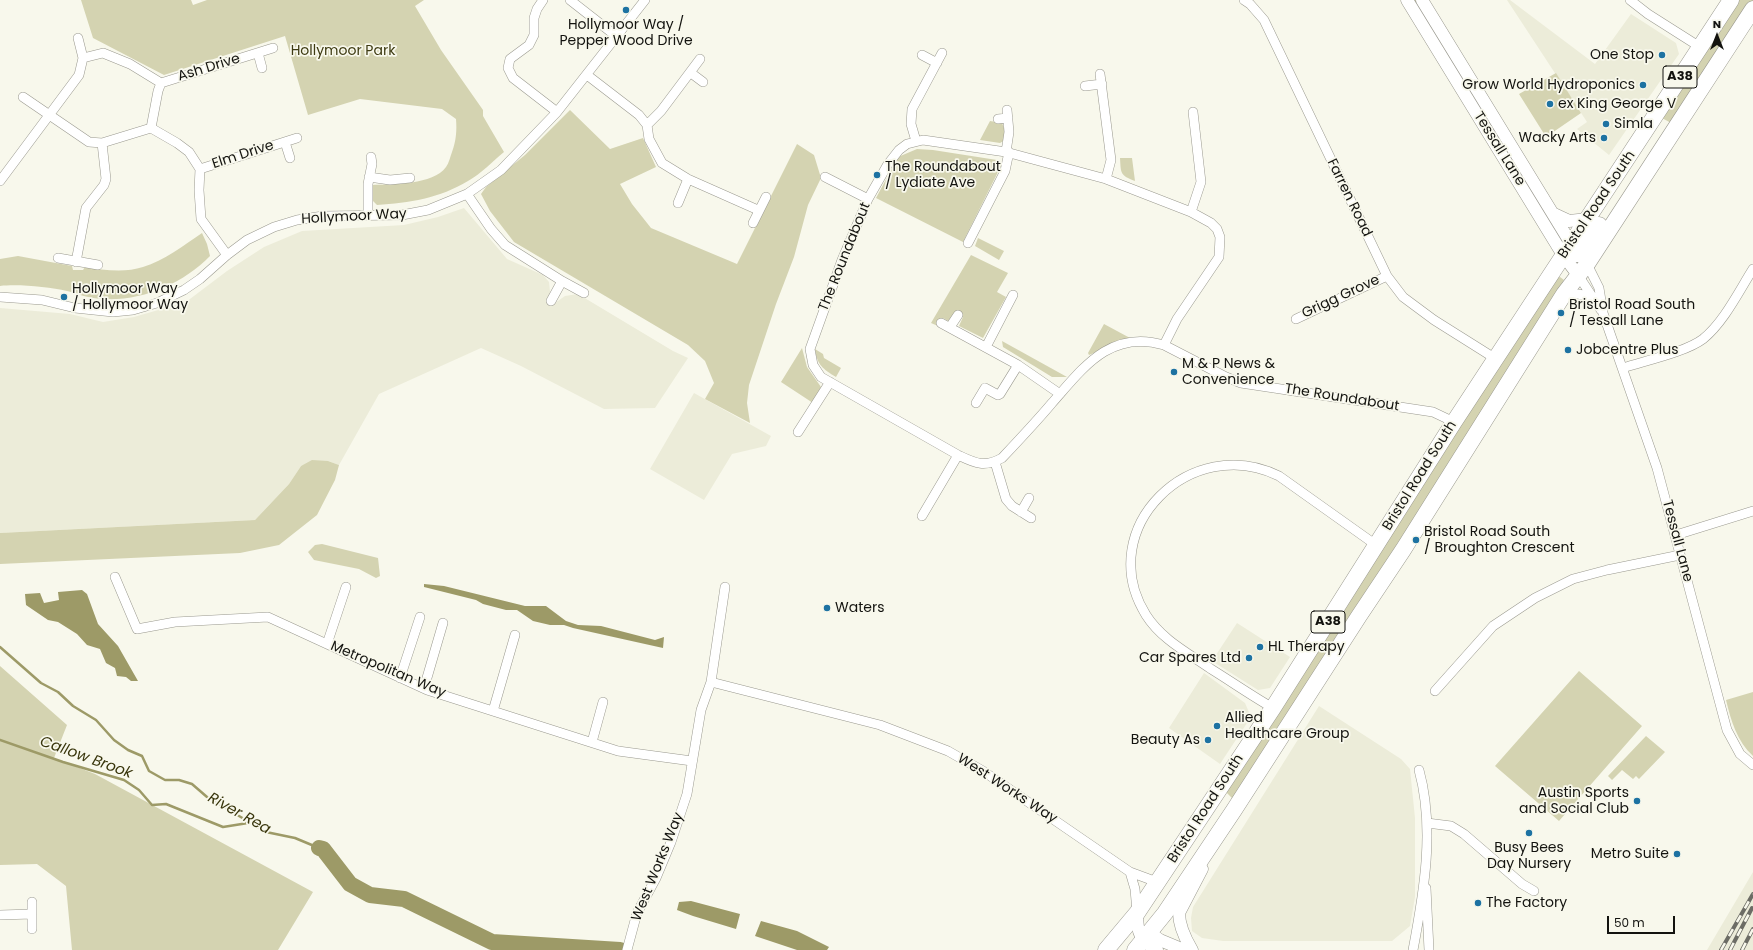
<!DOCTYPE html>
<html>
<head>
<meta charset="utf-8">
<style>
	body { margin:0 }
	#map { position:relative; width:1753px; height:950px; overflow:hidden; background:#f8f8ec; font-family:Poppins,sans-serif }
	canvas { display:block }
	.north { position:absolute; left:1697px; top:16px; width:40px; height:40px; -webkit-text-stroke:3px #f8f8ec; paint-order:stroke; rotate:0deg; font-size:11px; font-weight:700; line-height:16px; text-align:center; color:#13130f }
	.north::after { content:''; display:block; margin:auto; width:14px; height:18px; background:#13130f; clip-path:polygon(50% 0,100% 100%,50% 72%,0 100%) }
	.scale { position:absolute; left:1607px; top:916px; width:68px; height:18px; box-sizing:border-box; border:2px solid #13130f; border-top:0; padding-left:5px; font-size:12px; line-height:14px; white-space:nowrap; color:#13130f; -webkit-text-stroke:3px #f8f8ec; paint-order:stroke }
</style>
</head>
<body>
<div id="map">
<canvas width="1753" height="950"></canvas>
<div class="north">N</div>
<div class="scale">50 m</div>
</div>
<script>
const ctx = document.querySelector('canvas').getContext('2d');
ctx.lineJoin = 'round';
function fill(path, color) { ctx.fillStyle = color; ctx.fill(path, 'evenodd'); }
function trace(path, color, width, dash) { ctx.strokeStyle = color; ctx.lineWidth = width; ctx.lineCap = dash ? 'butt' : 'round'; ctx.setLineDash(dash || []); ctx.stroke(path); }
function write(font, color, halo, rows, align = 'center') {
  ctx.font = font + ' Poppins,sans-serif'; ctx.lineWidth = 3.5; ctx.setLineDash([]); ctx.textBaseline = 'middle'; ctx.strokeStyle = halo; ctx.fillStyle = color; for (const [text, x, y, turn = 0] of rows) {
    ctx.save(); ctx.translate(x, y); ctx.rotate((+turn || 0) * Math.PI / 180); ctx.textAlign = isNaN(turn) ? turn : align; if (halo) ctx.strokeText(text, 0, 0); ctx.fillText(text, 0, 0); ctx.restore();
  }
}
const built = new Path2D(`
	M1507,0H1510L1595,64L1631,14L1676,43L1679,54L1609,155L1577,129L1587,122Z
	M464,208L507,259L543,275L549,282L550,292L549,300L555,303L565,296L578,294L673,351L688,358L655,408L604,409L521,366L481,348L379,394L339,465L328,461L301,466L289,484L255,520L0,533V308L70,314L103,322L134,317L186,302L227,271L264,247L302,231L404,225L438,217Z
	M694,393L771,436L766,446L732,454L704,500L650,469Z
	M1237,623L1290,657L1270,688L1258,690L1212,661Z
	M1204,673L1245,703L1251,717L1220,764L1169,728Z
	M1319,706L1401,759L1410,769L1415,818V897L1410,926L1392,941H1223L1202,938L1192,931L1191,918L1193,907Z
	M1753,872V950H1707Z`);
const green = new Path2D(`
	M81,0H191L193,5L207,0H424L415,6L441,50L483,110V116L504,152C493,161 481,174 468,181C440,198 409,203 377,205L373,201L372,185C393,184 433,185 446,167C449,163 450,157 452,152C456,141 457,131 456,119L442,109L360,99L308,115L285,36L164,75L93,38Z
	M1411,0H1420L1560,234L1558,237Z
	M1737,0H1753V3L1673,124L1660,117Z
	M1556,73L1581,113L1546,137L1519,94Z
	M570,110L610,149L643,138L656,167L620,184L632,204L651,228L737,264L797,144L814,155L821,178L808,205L794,257L776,304L749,385L747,403L750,423L705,399L714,383L705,361L688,345L514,242L490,211L481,194L486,187L525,155Z
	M990,121L1002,123L1004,128L1005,140L1000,143L980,140Z
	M917,149L933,150L997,160L1001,166L963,242L876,198L898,157Z
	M1120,158H1132L1135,181C1120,175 1121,174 1120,158Z
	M202,233L207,244L210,256C180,287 131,306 88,297C81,296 74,292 67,291C49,287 19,284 0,286V259L18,256L72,266L73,270H83L85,267C103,270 125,273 143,267C164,261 184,245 202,233Z
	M978,238L1004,251L999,260L975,246Z
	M971,255L1008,273L997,292L1006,297L983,338L959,326L963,317L956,313L950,322L943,318L938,326L931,323Z
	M1560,277L1564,280L1237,798H1232L1225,791L1554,278Z
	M1104,324L1130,338L1089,355L1088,353Z
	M1002,341L1067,377H1052L1003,347Z
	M802,348L807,367L821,387L813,403L781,382Z
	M815,349L823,354L824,358L841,368L836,377C823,369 817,365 815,349Z
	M312,460L328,461L339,465L335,480L317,515L279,545L240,553L0,564V533L255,520L289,484L301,466Z
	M322,544L378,558L380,576L376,578L359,569L314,560L308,552L315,545Z
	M0,666L67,725L54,758L95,774L313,892L278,950H72L66,886L37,864L0,865Z
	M1579,671L1642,726L1559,821L1495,766Z
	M1753,692V756C1737,741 1731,721 1726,700Z
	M1646,736L1665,752L1639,779L1636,776L1633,779L1622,770L1612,780L1608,776Z`);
const water = new Path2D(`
	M424,584L444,586L525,606H546L566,621L578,625L601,626L655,640L664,637L663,648L573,628L564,625H550L533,621L517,610H506L483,604L476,600L424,587Z
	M82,590L87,594L98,624L118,646L138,681H131L126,677L117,676L115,668L106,663L100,649L87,645L77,634L58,622L48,620L26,605L25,594L40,593L44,603L59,600L58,592Z
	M691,901L740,914L736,929L693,916L677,910L679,902Z
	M761,921L797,931L829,947L827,950H797L755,936Z`);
const stream = new Path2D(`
	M0,647L41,683L58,692L73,706L96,720L114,740L128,750L142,756L149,771L165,780H179L192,784L207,797L266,832L295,838L319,848
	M0,740L63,762L124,780L139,790L152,805L166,804L223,827L248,823`);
const river = new Path2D(`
	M319,848L323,849L350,884L370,895L404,899L492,942L620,950`);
const minor = new Path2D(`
	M543,0L537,9L534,18V35L529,45L510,59L508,68L513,78L557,112
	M570,0L616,36
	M1244,0L1250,4L1264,20L1387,276L1403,297L1434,320L1496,359
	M1630,0L1648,14L1700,47
	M258,53L262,68
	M922,55L937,63
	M83,58L103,53L130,64L161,83
	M691,73L703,82
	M1100,74L1111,160L1106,179
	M587,75L639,115L647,125L649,139L662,163L688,179L758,210
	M1085,86L1102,84
	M23,97L89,142L102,143L151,128L177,143L189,152L200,169L199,190L201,219L227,255
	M998,119L1008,118
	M647,125L661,111L700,59
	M151,128L158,91L161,83L273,48
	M916,141L911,124L912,109L942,53
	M285,142L290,158
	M1006,152L1009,132L1007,110
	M200,169L297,138
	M369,177L390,180L410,178
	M825,177L868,199
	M0,181L79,75L83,58L78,38
	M467,194L491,229L505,245L562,281L551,301
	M678,203L688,179
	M1191,212L1201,182L1193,112
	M368,216V184L372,164L371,157
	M753,223L766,197
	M968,243L1005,171L1009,152
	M58,258L98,265
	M76,262L86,208L104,185L106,179L102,143
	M1587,264L1599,288L1603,313L1657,468L1727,730L1740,754L1753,765
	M1578,275L1601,310
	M562,281L584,293
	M1564,294H1578L1592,297
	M0,297L42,300L75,308L113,312L133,310L157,303L184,290L200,279L227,255L247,240L274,227L297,220L323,216L402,215L428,210L467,194L501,170L557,112L645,0
	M1296,319L1387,276
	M941,323L1018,365L1060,394
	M950,327L958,315
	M1164,345L1177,319L1219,257L1220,237L1217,229L1211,223L1191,212L1106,179L1006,152L923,140L907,144L899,150L888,164L868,199L842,260L810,349L813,365L821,377L958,455C975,463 984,468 1002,458C1019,440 1036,422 1052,403C1083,368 1110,329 1164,345L1226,377L1241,383L1433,412L1454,422
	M986,347L1013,295
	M1623,368C1644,361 1686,352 1703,339C1724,322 1739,291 1753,269
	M976,403L985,388L998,395L1000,394L1018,365
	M798,432L830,382
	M995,462L1006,499L1012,506L1031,518
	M1021,512L1029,498
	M922,516L958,455
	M1676,535L1753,511
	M115,577L137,629L175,622L268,617L427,690L618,751L692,761
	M327,644L346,587
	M400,678L420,617
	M711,682L880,725L948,751L983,771L1130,872L1157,882
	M424,688L443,623
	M1435,691L1493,626L1535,598L1573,579L1607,570L1680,555
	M1273,708C1252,696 1232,682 1211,669C1188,653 1161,639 1146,615C1092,528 1192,432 1279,476L1376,545
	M493,711L515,635
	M592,742L603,702
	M1427,823L1451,826L1464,834L1522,884L1534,891
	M1130,872L1135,889L1137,912
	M1426,888L1429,950
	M32,902V929
	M0,915L32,914
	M627,950L637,913L656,878L671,842L687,794L701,710L711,682L725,587
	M1413,950C1424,892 1435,828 1419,770`);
const tertiary = new Path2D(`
	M1407,0L1563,255L1578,275
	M1422,0L1575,250
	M1554,214L1569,221L1588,219
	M1137,913C1137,933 1140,940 1157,950
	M1150,933L1160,940L1184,950
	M1192,950C1186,940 1179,925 1179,913L1202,869`);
const trunk = new Path2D(`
	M1563,255L1578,254L1599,225
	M1106,950L1137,913L1273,708L1454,422L1731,0
	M1135,950L1165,913L1234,810L1359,616L1403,550L1564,294L1587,264L1753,9`);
const rail = new Path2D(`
	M1721,950L1753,894
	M1730,950L1752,908
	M1742,950L1753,929`);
const markers = [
	[626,10,4,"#1d72a2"],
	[1662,55,4,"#1d72a2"],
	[1643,85,4,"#1d72a2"],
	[1550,104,4,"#1d72a2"],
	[1606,124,4,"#1d72a2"],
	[1604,138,4,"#1d72a2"],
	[877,175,4,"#1d72a2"],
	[64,297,4,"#1d72a2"],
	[1561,313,4,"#1d72a2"],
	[1568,350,4,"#1d72a2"],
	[1174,372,4,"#1d72a2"],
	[1416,540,4,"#1d72a2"],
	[827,608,4,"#1d72a2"],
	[1260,647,4,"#1d72a2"],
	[1249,658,4,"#1d72a2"],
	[1217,726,4,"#1d72a2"],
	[1208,740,4,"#1d72a2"],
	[1637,801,4,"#1d72a2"],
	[1529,833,4,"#1d72a2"],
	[1677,854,4,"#1d72a2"],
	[1478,903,4,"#1d72a2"]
];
const shields = [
	[1680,77,34],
	[1328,622,34]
];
const shieldNames = [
	["A38",1680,77],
	["A38",1328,622]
];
const poiNames = [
	["Hollymoor Way /",626,25,"center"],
	["Pepper Wood Drive",626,41,"center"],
	["One Stop",1654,55,"right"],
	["Grow World Hydroponics",1635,85,"right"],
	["ex King George V",1558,104],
	["Simla",1614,124],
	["Wacky Arts",1596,138,"right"],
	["The Roundabout",885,167],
	["/ Lydiate Ave",885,183],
	["Hollymoor Way",72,289],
	["/ Hollymoor Way",72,305],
	["Bristol Road South",1569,305],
	["/ Tessall Lane",1569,321],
	["Jobcentre Plus",1576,350],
	["M & P News &",1182,364],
	["Convenience",1182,380],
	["Bristol Road South",1424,532],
	["/ Broughton Crescent",1424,548],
	["Waters",835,608],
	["HL Therapy",1268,647],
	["Car Spares Ltd",1241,658,"right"],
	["Allied",1225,718],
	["Healthcare Group",1225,734],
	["Beauty As",1200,740,"right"],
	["Austin Sports",1629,793,"right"],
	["and Social Club",1629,809,"right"],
	["Busy Bees",1529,848,"center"],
	["Day Nursery",1529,864,"center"],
	["Metro Suite",1669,854,"right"],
	["The Factory",1486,903]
];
const parkNames = [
	["Hollymoor Park",343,51]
];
const streetNames = [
	["Ash Drive",209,68,-17],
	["Tessall Lane",1499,149,58],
	["Elm Drive",243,155,-18],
	["Farren Road",1349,198,64],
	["Bristol Road South",1597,205,-56],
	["Hollymoor Way",354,217,-3],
	["The Roundabout",845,257,-68],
	["Grigg Grove",1341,297,-25],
	["The Roundabout",1342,398,9],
	["Bristol Road South",1420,476,-58],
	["Tessall Lane",1677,541,75],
	["Metropolitan Way",388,670,23],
	["West Works Way",1007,789,33],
	["Bristol Road South",1206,809,-57],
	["West Works Way",658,867,-68]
];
const waterNames = [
	["Callow Brook",86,758,20],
	["River Rea",239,814,29]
];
fill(built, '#ececd9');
fill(green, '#d4d3b1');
fill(water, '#9d9a67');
trace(stream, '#9d9a67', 2.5);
trace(river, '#9d9a67', 16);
trace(minor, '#9a998f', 10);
trace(tertiary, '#9a998f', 13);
trace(trunk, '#9a998f', 17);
trace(minor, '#fff', 9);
trace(tertiary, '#fff', 12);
trace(trunk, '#fff', 16);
trace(rail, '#6c6c65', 4);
trace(rail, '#f8f8ec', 2.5, [8]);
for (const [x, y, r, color] of markers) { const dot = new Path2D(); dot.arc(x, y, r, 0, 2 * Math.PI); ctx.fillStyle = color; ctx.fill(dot); trace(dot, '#f8f8ec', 1.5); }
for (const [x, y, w] of shields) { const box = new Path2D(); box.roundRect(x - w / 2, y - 11, w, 22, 3); ctx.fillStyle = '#f8f8ec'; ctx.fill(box); trace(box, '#13130f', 1); }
write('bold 13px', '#13130f', null, shieldNames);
write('14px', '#13130f', '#f8f8ec', poiNames, 'left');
write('14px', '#3e3b12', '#f8f8ec', parkNames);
write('14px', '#13130f', '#f8f8ec', streetNames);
write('italic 15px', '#38350b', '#f8f8ec', waterNames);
</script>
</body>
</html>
